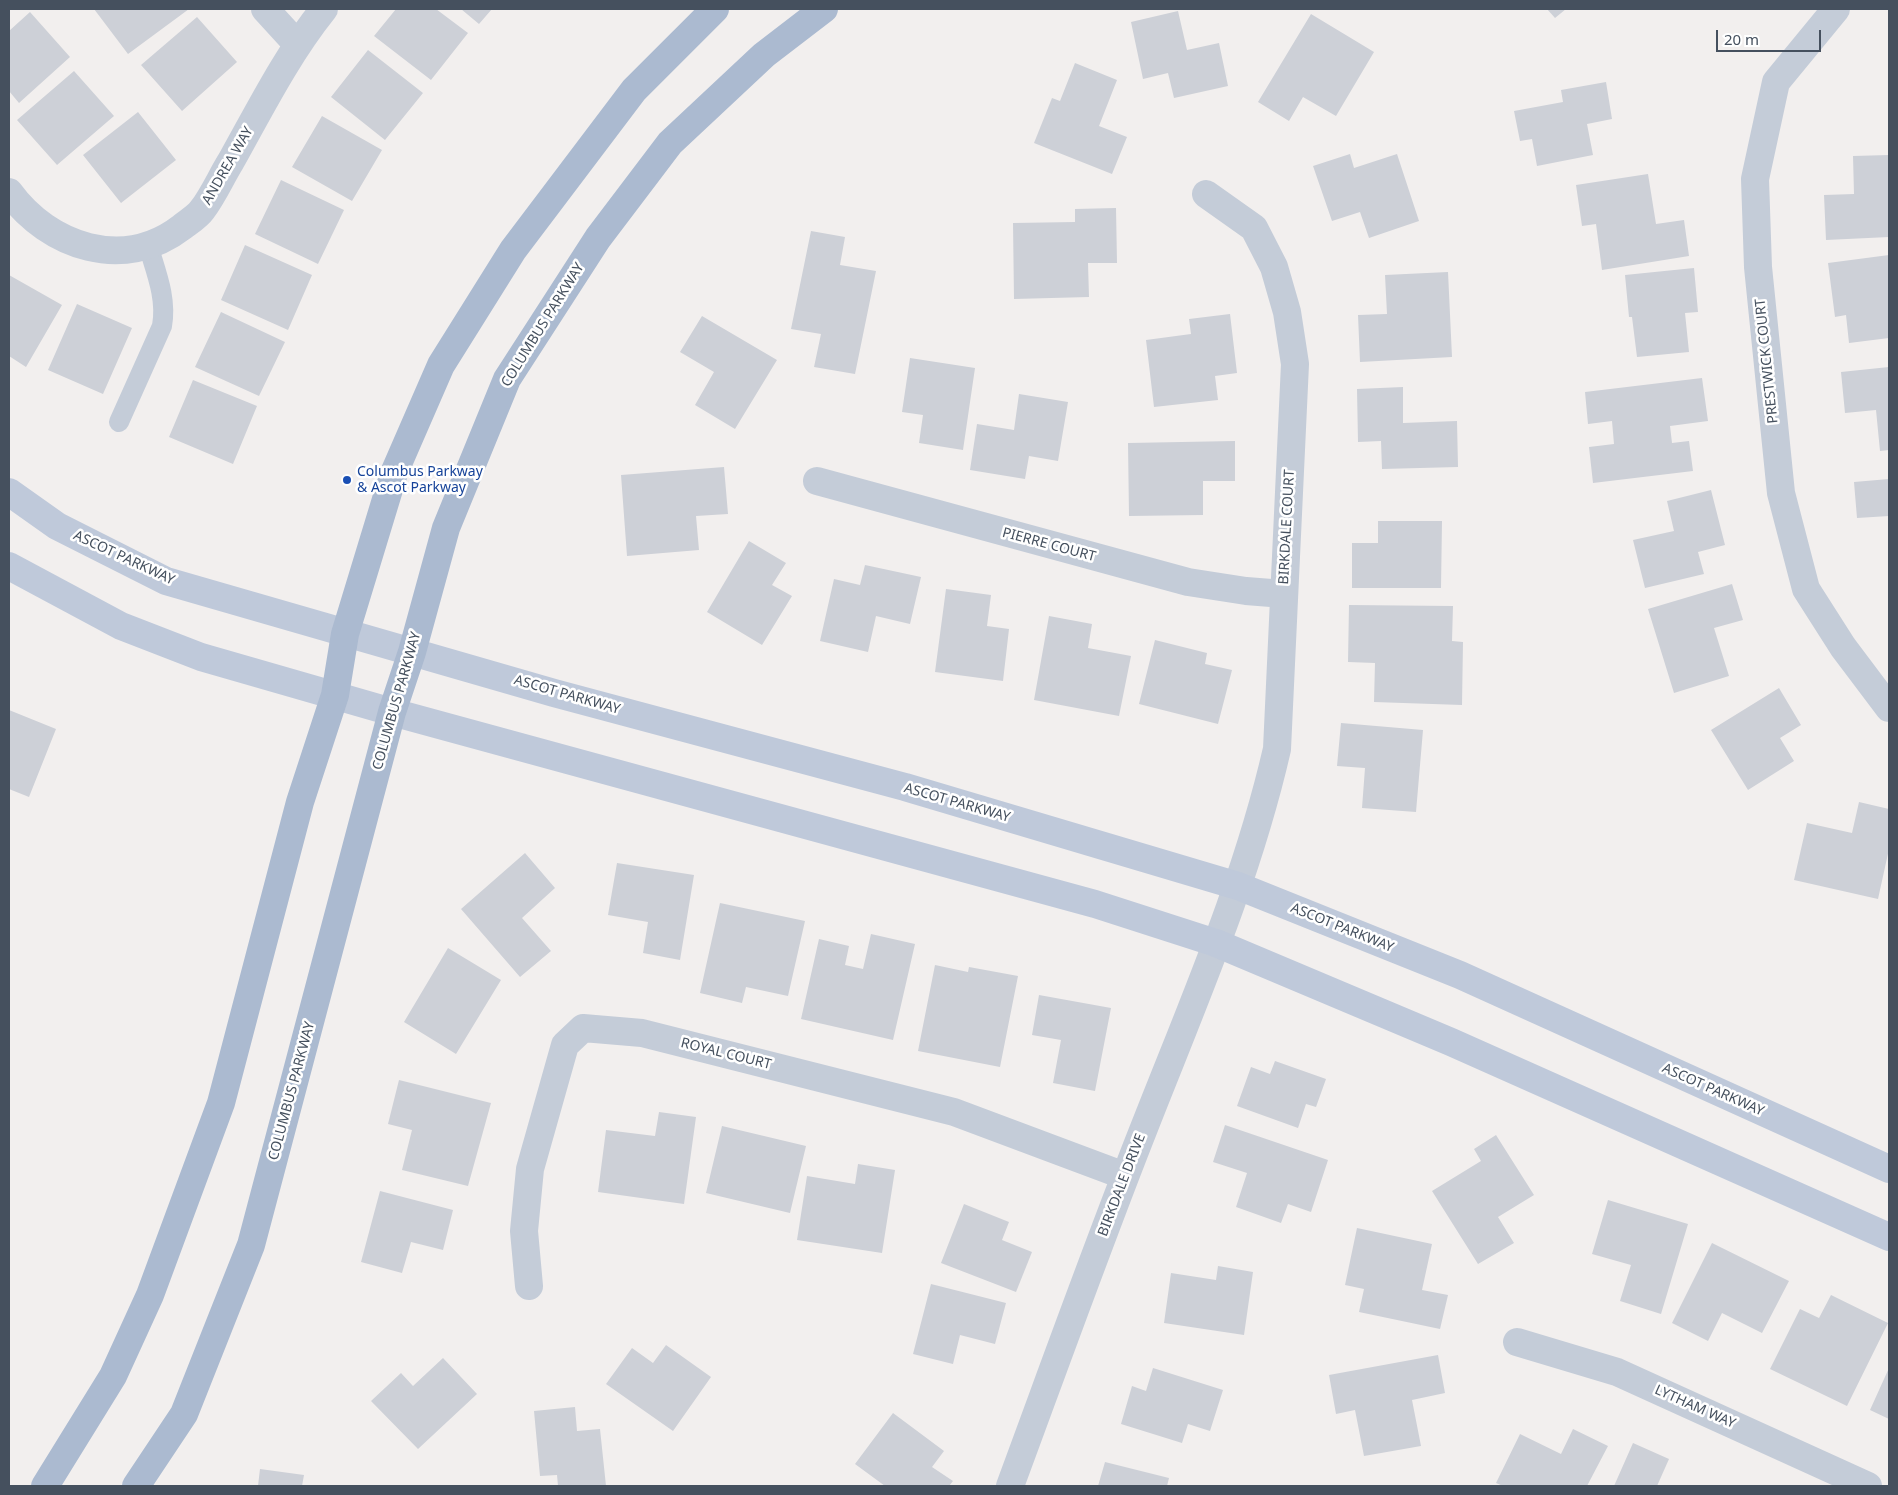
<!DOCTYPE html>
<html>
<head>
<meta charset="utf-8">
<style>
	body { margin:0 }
	#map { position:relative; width:1898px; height:1495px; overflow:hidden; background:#f2efee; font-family:"Noto Sans",sans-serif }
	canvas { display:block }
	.frame { position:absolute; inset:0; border:10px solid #45505e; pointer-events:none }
	.scale { position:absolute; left:1716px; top:30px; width:105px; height:22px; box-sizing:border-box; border:2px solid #45505e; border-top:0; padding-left:6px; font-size:15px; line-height:18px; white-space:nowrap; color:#45505e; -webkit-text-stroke:4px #fff; paint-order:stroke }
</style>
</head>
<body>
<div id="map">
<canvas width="1898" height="1495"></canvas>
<div class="frame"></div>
<div class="scale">20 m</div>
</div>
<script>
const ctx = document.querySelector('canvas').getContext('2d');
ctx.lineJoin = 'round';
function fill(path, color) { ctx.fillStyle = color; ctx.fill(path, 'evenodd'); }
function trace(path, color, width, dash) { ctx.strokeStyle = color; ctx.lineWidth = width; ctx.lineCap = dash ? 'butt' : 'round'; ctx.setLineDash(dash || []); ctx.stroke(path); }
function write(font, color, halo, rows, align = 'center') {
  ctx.font = font + ' "Noto Sans",sans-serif'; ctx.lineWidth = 5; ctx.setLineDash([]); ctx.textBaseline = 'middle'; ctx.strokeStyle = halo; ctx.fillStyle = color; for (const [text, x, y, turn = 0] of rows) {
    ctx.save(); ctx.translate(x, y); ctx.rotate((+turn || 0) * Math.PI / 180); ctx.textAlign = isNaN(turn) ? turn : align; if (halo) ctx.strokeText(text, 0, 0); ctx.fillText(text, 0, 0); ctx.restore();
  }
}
const building = new Path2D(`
	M94,9H189L128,54Z
	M396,9H436L468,33L431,80L374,36Z
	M461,9H492L479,24Z
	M1547,9H1566L1555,18Z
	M1178,11L1187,50L1219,43L1228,86L1174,98L1168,73L1143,79L1131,22Z
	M30,12L70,57L19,103L9,91V31Z
	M1311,14L1374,52L1336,116L1303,97L1289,121L1258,102Z
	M197,17L237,62L182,111L141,65Z
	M368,50L423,93L385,140L331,97Z
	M1075,63L1117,80L1099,126L1127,137L1112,174L1034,143L1052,98L1060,101Z
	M74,71L114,116L57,165L17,120Z
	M1606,82L1612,119L1587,124L1593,155L1537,166L1532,139L1520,141L1514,111L1563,102L1561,90Z
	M138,112L176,160L121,203L83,155Z
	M322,116L382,150L352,201L292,167Z
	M1350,154L1354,168L1397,154L1419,221L1369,238L1360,212L1332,221L1313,166Z
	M1889,155V237L1826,240L1824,195L1854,194L1853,156Z
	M1648,174L1656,224L1684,220L1689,256L1602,270L1596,224L1582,226L1576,185Z
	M281,180L344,210L318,264L255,234Z
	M1116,208L1117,263H1088L1089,297L1014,299L1013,223L1075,222V209Z
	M811,231L845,237L840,265L876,271L855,374L814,367L821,334L791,329Z
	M245,245L312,275L288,330L221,300Z
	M1889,255V338L1849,343L1846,315L1835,317L1828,263Z
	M1694,268L1698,312L1685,313L1689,352L1637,357L1632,317H1629L1625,275Z
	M1448,272L1452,357L1360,362L1358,315L1387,314L1385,275Z
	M9,275L62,305L26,367L9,356Z
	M77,304L132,328L103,394L48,370Z
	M221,312L285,342L259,396L195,367Z
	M1230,314L1237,373L1215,376L1218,400L1154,407L1146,340L1191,334L1189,319Z
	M702,316L777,360L735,429L695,405L714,372L680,352Z
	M910,358L975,368L963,450L919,443L923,415L902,412Z
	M1889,367V450L1880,451L1876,410L1845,413L1841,372Z
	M1702,378L1708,421L1670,426L1672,443L1689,441L1693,471L1593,483L1589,447L1614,444L1612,421L1588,424L1585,392Z
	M193,380L257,406L233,464L169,437Z
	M1403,387V423L1457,421L1458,467L1382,469L1381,441L1358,442L1357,389Z
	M1019,394L1068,402L1058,461L1029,456L1025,479L970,470L977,424L1014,430Z
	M1235,441V481H1203V515L1129,516L1128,443Z
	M724,467L728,514L696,516L699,550L627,556L621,475Z
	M1889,479V516L1857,518L1854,482Z
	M1711,490L1725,545L1698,552L1704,574L1645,588L1633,540L1674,531L1667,501Z
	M1378,521H1442L1441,588H1352V543H1378Z
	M749,541L786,563L772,585L792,596L762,645L707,612Z
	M865,565L921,577L910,624L876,616L868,652L820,641L834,579L860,585Z
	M1732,584L1743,620L1714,628L1729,676L1674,693L1648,609Z
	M946,589L991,595L987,626L1009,629L1003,681L935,672Z
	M1349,605L1453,606L1452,641L1463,642L1462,705L1374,702L1375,663L1348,662Z
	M1049,616L1092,624L1088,648L1131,656L1119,716L1034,700Z
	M1155,640L1207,653L1205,664L1232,670L1218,724L1139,704Z
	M1779,688L1801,725L1780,738L1794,761L1748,790L1711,730Z
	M9,710L56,729L29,797L9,789Z
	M1341,723L1423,730L1416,812L1362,808L1365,768L1337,766Z
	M1859,802L1889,809V849L1878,899L1794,880L1807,823L1852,833Z
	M525,853L555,888L522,918L551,951L520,977L461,909Z
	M617,863L694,875L680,960L643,953L648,922L608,915Z
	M720,903L805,921L788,996L746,987L742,1003L700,993Z
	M871,934L915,944L893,1040L801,1019L819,939L849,946L845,965L863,969Z
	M448,948L501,980L456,1054L404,1022Z
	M935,965L968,972L969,967L1018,976L1000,1067L918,1051Z
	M1039,995L1111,1008L1095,1091L1053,1083L1061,1040L1032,1035Z
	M1275,1061L1326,1079L1316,1107L1306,1104L1298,1128L1237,1106L1251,1067L1270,1074Z
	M399,1080L491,1103L468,1186L402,1170L412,1130L388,1124Z
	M659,1112L696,1117L684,1204L598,1192L606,1130L655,1136Z
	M1225,1125L1328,1160L1311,1212L1288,1204L1281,1223L1236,1207L1247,1173L1213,1162Z
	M722,1126L806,1146L790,1213L706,1193Z
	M1496,1135L1534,1195L1498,1217L1514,1243L1478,1264L1432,1191L1481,1161L1474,1149Z
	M858,1164L895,1170L882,1253L797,1240L807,1176L855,1184Z
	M380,1191L453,1210L443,1250L411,1242L402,1273L361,1262Z
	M1608,1200L1688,1224L1661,1314L1620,1301L1631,1265L1592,1254Z
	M964,1204L1009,1222L1002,1240L1032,1252L1016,1292L941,1263Z
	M1357,1228L1432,1244L1422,1290L1448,1295L1440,1329L1359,1312L1364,1289L1345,1285Z
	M1712,1243L1789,1281L1762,1333L1722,1313L1708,1341L1672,1323Z
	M1218,1266L1253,1272L1244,1335L1164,1323L1171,1273L1216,1280Z
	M931,1284L1006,1303L995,1344L960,1335L953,1364L913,1354Z
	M1831,1295L1888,1323L1847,1406L1770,1369L1800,1309L1819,1318Z
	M666,1345L711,1377L673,1431L606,1384L632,1348L653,1363Z
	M1438,1355L1445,1393L1412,1400L1421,1446L1364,1456L1355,1410L1336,1414L1329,1375Z
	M443,1358L477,1394L418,1449L371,1401L401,1373L413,1386Z
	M1153,1368L1223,1390L1210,1431L1188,1424L1182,1443L1121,1424L1132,1386L1146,1391Z
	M1889,1368V1419L1870,1410Z
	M575,1407L577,1431L600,1429L606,1486H558L557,1475L540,1476L534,1411Z
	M893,1413L944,1451L932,1467L953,1481L949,1486H885L855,1464Z
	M1573,1429L1608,1446L1587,1486H1503L1496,1483L1520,1434L1561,1454Z
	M1633,1443L1669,1459L1657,1486H1614Z
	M1105,1462L1169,1478L1167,1486H1098Z
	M260,1469L304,1475L302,1486H258Z`);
const lane = new Path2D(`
	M119,422L162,326C167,298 156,272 148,245`);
const street = new Path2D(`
	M265,9L297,44
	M1836,9L1776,82L1755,179L1758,267L1781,493L1806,589L1843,647L1889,708
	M9,192C49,247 124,272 182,227C188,222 197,217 202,210C213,196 221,177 231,161C260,109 287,55 324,9
	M817,481L1188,582L1246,591L1284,594
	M529,1286L524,1231L530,1169L565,1045L583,1028L642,1033L954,1112L1125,1176
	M1517,1342L1617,1372L1868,1486
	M1010,1486C1054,1367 1097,1247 1144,1128C1193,1003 1247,880 1277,749L1295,364L1287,312L1274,267L1254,228L1206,194`);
const secondary = new Path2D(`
	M9,492L57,526L166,581L554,693L905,787L1238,886L1460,975L1889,1169
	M9,566L121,626L201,657L392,712L1095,904L1216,943L1451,1042L1889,1237`);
const primary = new Path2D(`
	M45,1486L113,1376L150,1295L221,1103L300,802L335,695L345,634L394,473L441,365L513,250L634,90L715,9
	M136,1486L184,1414L251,1245L392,712L412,652L446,528L507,379L598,238L670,143L764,55L824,9`);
const markers = [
	[347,480,5,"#1a4fb4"]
];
const streetNames = [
	["ANDREA WAY",228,166,-60],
	["COLUMBUS PARKWAY",543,325,-58],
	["PRESTWICK COURT",1767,361,-96],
	["BIRKDALE COURT",1287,527,-87],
	["PIERRE COURT",1049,545,15],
	["ASCOT PARKWAY",124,558,25],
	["ASCOT PARKWAY",567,695,16],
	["COLUMBUS PARKWAY",397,701,-74],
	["ASCOT PARKWAY",957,803,16],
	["ASCOT PARKWAY",1342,928,22],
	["ROYAL COURT",726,1054,14],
	["ASCOT PARKWAY",1713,1090,24],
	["COLUMBUS PARKWAY",292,1091,-75],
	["BIRKDALE DRIVE",1122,1185,-69],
	["LYTHAM WAY",1695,1407,24]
];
const transitNames = [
	["Columbus Parkway",357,472],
	["& Ascot Parkway",357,488]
];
fill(building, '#cdd0d7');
trace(lane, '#c4ccd8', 20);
trace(street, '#c4ccd8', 28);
trace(secondary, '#bfc9da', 28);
trace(primary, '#abbad0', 28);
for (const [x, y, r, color] of markers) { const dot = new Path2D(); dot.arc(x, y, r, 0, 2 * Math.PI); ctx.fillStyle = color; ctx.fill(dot); trace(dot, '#fff', 2); }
write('14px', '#45505e', '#fff', streetNames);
write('14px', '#164399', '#fff', transitNames, 'left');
</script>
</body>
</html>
